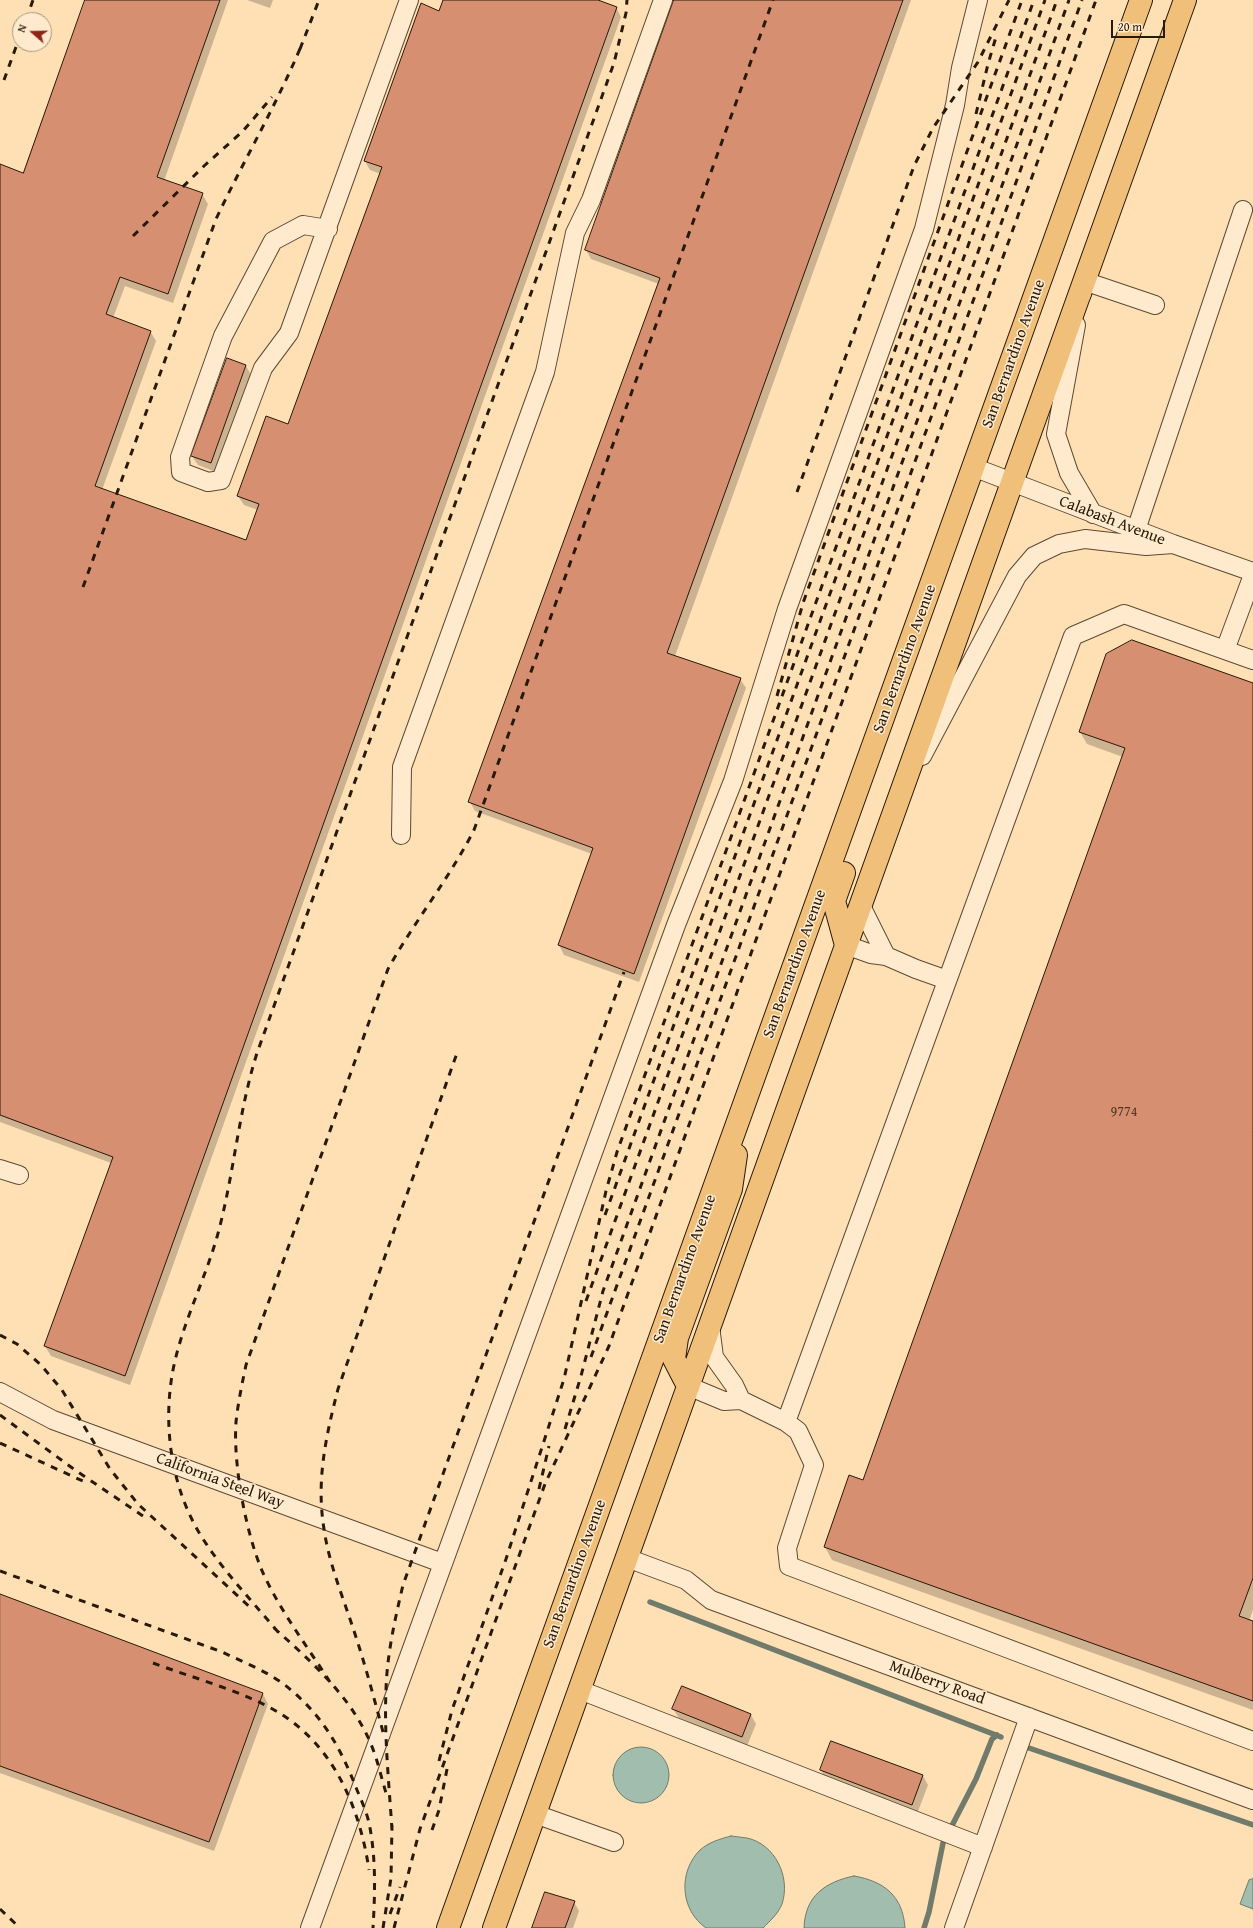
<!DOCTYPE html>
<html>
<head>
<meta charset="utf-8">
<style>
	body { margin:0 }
	#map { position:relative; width:1253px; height:1928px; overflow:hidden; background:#ffdfb4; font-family:"Gentium Book Plus",serif }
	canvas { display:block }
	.north { position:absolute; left:12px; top:12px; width:40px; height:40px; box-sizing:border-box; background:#ffeace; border:1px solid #a9967e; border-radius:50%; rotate:290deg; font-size:11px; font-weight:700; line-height:16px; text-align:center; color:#291907 }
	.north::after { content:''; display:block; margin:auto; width:14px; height:18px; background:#8f2418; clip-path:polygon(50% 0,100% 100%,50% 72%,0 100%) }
	.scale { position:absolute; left:1111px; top:20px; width:54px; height:18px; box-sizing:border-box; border:2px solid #291907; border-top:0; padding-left:5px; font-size:12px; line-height:14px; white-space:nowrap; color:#291907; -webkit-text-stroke:3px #ffeace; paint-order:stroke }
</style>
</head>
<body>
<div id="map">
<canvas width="1253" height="1928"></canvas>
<div class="north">N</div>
<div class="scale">20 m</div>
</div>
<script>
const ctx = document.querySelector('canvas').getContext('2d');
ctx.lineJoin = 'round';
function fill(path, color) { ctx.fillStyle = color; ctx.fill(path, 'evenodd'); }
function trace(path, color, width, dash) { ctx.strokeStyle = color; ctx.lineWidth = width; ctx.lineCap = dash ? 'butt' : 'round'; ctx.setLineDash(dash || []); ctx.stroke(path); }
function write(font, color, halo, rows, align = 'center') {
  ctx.font = font + ' "Gentium Book Plus",serif'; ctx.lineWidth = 3; ctx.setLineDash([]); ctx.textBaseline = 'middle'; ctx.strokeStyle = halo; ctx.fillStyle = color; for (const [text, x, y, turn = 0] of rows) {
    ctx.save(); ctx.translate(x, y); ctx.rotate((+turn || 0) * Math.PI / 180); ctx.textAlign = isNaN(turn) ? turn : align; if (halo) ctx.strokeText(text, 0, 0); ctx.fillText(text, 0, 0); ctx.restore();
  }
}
const water = new Path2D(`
	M613 1775a28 28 0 1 1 56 0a28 28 0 1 1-56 0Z
	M731,1836C736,1837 742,1837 747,1838C775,1844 791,1877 782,1904C778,1914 770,1921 763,1928H706C680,1910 678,1872 700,1850C709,1842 720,1839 731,1836Z
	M854,1876C884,1881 903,1896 905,1928H804C805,1896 825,1882 854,1876Z
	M1253,1879V1909L1240,1904L1249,1880Z`);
const shadow = new Path2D(`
	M86,0H228L164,181L202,194L208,204L173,303L125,286L113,318L150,331L156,341L102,490L247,541L258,510L244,505L238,496L289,425L381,174L370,170L365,161L444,0H595L616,7L621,17L130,1385L51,1356L45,1346L111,1163L0,1122V165L23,174Z
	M247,0H273L270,8Z
	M675,0H911L675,656L740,679L746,688L639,982L564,955L559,945L592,854L475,811L470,802L659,284L591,259L586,250Z
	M246,366L251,375L216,472L198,465L192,456Z
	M1253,684V1610L1249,1621L1253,1622V1710L832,1560L825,1547L864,1481L1123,757L1087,744L1080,732Z
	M0,1595L263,1694L268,1704L214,1851L0,1773Z
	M673,1709L751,1715L756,1724L747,1746L679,1718Z
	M832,1742L923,1776L928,1785L917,1814L826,1780L821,1770Z
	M574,1902L579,1911L573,1928H533Z`);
const stream = new Path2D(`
	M650,1602L1001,1737
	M1029,1748L1253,1825
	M924,1928L929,1912L943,1843L976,1779L992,1739L997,1735`);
const building = new Path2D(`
	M85,0H220L157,177L203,193L168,294L120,277L106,314L151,331L95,486L246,540L259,504L237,496L266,416L288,424L382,167L364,161L421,3L439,11L443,0H598L617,7L125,1376L44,1346L113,1157L0,1115V164L23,173Z
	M674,0H903L667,653L741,678L634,974L558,945L593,848L468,802L660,278L585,250Z
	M227,358L246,365L211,463L191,456Z
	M1132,640L1253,683V1578L1239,1616L1253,1621V1701L824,1547L849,1475L863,1480L1125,748L1079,732L1106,654Z
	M0,1594L263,1693L209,1842L0,1766Z
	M682,1686L751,1714L742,1737L672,1709Z
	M831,1741L923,1775L912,1805L820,1770Z
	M545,1892L575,1901L565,1928H532Z`);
const minor = new Path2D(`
	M328,229L303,225L273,241L223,336L180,457L181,472L208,482L221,480L263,368L289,333L409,0
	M1082,294L1084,281L1155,305
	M1076,325L1056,434L1069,473L1093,514
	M973,467L1173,544L1253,572
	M1136,530L1243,210
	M1225,650L1253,575
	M922,756L1017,576L1034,556L1059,544L1085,539L1146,546L1173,544
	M401,835L402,767L545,372L575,233L591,200L663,0
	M860,904L886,956
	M846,945L871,954L886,956L916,969L947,980
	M0,1169L19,1175
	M710,1326L714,1357L734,1385L741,1400
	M688,1386L724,1401L741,1400L786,1422L798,1431L814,1465L787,1548L789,1566L1253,1741
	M0,1392L53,1420L442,1563
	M786,1422L1073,636L1124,614L1253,660
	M627,1558L686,1580L711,1600L1253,1800
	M580,1690L983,1847
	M535,1814L614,1842
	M310,1928L676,925L733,781L787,609L924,229L955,105L961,68L978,0
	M954,1928L1029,1717`);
const major = new Path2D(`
	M844,873L834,901L846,945
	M688,1386L674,1359L677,1338L731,1189L736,1155
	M448,1928L1141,0
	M494,1928L1185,0`);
const rail = new Path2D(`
	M26,20L33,0
	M300,49L319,0
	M4,80L20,36
	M976,114L988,64L996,37
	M133,236L204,166L243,131L272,97
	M797,492L914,166L933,128L978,62L1009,0
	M83,587L216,219C244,160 277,104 302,44
	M777,696L803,603L1022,0
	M605,1215L1045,0
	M586,1301L1057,0
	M0,1335L17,1344L41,1365L62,1390L110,1469L138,1504L253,1610
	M591,1357L1082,0
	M0,1415L75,1470L146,1518
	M565,1429L581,1376L603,1291L1069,0
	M0,1443L85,1482
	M539,1489L549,1446
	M0,1571L222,1652C245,1663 272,1673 291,1690C325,1719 341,1749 357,1790C362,1802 368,1815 370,1828C376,1861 375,1894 373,1928
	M274,1628C313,1663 356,1701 374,1752C379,1766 382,1780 386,1793
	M278,1632C253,1602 226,1574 205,1542C172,1493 162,1428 173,1370C182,1324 204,1282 217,1237C234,1176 238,1113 257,1053L614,63L626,13L627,0
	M153,1663C193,1678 246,1692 281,1714C335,1748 360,1809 369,1870
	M330,1682C307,1646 281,1612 263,1573C246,1534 233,1465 236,1422C238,1403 242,1384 246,1365L388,969C414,922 449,879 474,830L773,0
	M383,1732C374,1698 365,1664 354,1631C343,1597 329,1564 324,1529C316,1480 326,1436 338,1389L457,1053
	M439,1761L452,1710L506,1559L564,1379L606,1191L617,1152L1034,0
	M392,1830C389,1783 384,1736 386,1690C387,1654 395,1619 403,1585L624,972
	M432,1830L439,1810L448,1764
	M0,1909L20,1928
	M390,1914L400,1887
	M383,1928L391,1878L392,1825
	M394,1928L420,1829L545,1484L609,1346L1096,0`);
const numberNames = [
	["9774",1124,1112]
];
const streetNames = [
	["San Bernardino Avenue",1014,354,-70],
	["Calabash Avenue",1112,521,21],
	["San Bernardino Avenue",905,659,-70],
	["San Bernardino Avenue",795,964,-70],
	["San Bernardino Avenue",685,1269,-70],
	["California Steel Way",220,1481,20],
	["San Bernardino Avenue",575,1574,-70],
	["Mulberry Road",937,1683,20]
];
fill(water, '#a0bdad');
trace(water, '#707b6b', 1);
fill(shadow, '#0003');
trace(stream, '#707b6b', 5.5);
fill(building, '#d69071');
trace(building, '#291907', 1);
trace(minor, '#5e4a32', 20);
trace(major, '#291907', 24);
trace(minor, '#ffeace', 18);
trace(major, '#f0c07a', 22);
trace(rail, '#291907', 3, [7, 7]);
write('14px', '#543722', null, numberNames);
write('16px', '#291907', '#ffeace', streetNames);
</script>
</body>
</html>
